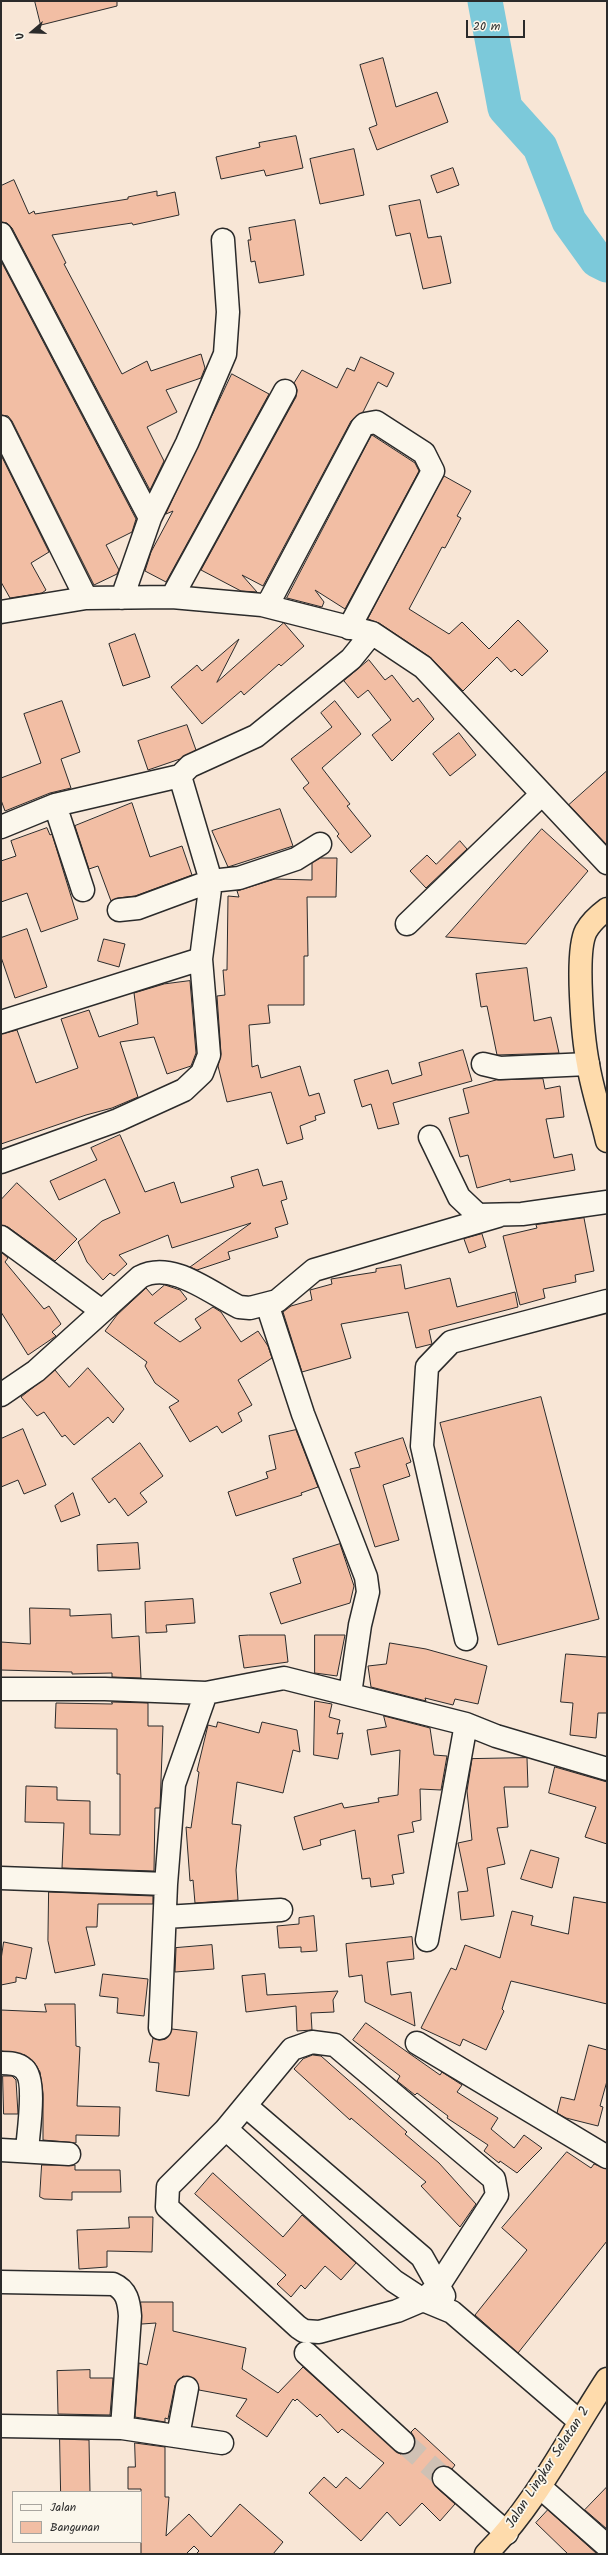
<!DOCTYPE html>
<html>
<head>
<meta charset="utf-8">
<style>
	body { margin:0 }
	#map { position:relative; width:608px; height:2555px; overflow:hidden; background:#f8e6d6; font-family:Kalam,sans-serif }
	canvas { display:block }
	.frame { position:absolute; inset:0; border:2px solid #2b2b2b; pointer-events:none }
	.legend { position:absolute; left:12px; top:2491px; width:130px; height:52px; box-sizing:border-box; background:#fbf7ec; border:1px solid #a8a59f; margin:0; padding:5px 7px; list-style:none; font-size:12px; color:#2b2b2b }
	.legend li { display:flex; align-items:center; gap:8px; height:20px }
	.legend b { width:20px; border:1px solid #a8a59f }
	.north { position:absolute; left:12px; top:12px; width:40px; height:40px; -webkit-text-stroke:3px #fbf7ec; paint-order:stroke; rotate:251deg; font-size:11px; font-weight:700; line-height:16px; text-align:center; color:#2b2b2b }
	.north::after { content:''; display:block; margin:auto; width:14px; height:18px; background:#2b2b2b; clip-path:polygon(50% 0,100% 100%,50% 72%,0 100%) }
	.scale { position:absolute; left:466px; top:20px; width:59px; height:18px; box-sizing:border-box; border:2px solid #2b2b2b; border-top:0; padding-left:5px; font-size:12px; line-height:14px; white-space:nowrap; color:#2b2b2b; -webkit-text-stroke:3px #fbf7ec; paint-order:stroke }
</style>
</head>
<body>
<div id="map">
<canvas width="608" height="2555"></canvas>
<div class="frame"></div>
<ul class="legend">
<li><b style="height:5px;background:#fbf7ec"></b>Jalan</li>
<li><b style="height:11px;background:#f2bea4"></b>Bangunan</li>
</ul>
<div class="north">U</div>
<div class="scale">20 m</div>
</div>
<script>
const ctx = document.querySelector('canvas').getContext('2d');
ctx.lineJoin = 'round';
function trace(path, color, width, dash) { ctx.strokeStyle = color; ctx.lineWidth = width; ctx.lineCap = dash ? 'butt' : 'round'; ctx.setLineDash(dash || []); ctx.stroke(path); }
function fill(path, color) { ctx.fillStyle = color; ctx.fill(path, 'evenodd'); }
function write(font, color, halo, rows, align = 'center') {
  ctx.font = font + ' Kalam,sans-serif'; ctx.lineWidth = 3.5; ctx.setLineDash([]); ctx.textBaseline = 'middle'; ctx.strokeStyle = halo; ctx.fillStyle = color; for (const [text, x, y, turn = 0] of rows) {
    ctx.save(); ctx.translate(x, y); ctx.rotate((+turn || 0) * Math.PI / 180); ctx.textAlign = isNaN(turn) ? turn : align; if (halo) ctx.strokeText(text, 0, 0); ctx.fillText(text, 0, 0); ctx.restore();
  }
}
const river = new Path2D(`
	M485,1L505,108L540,147L569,221L597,260L607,265`);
const building = new Path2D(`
	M35,1H117V6L41,25Z
	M383,58L396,107L437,92L448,122L377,150L369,128L377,125L360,65Z
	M296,136L303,168L266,176L264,170L221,179L216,157L260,147L259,143Z
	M354,149L364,195L320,204L310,159Z
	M453,168L459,185L437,193L431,176Z
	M14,180L29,214L34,211L35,214L128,199V197L157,191V196L175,192L179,215L133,225L132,223L52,235L66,263L64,264L122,374L147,361L151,371L201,354L205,368L201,378L166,390L177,412L147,427L164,461L150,490L12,228L7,223L1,222V186Z
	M420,200L428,238L441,236L451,283L423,289L410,233L396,236L389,206Z
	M295,220L304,275L259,283L255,261L251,262L248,240H251L249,228Z
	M1,261L136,519L132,532L106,545L119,570L117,574L94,585L12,421L8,416L1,415Z
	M361,357L394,373L387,387L378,382L363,412L351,421L263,586L242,575L257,592L241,591L201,570L296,397L297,390L294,383L302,370L337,388L347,368L354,371Z
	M232,374L269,394L166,582L145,571L151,552L173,511L166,514Z
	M372,435L415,463L419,471L345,609L315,590L324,602L322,607L287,598Z
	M1,455L49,552L31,563L46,590L42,593L10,598L1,582Z
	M444,476L471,491L457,516L461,518L445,548L442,547L409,609L449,634L462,622L489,649L518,620L548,651L522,676L515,669L511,672L497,657L463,691L430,657L379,623L368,619Z
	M284,623L304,646L281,666L279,664L244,695L241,691L202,724L171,687L197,665L202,671L239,639L217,682Z
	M135,634L150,677L123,686L109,644Z
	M369,660L385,680L392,675L413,702L418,698L434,719L392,761L372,735L391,720L368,690L358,698L344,681Z
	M62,701L80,752L61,759L71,788L50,793L5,811L1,800V778L41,763L24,714Z
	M335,701L361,734L322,768L350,804L347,806L371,836L351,853L337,836L339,834L303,788L309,783L291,759L332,727L321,713Z
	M187,725L196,750L180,759L148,770L138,741Z
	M459,733L476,755L450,776L433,754Z
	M607,771V845L569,805Z
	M132,803L150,857L182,846L192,875L135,896L118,898L111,901L98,866L89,869L75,826Z
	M280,809L293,846L228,867L212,831Z
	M47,828L50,835L52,834L78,919L41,932L27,893L1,902V861L16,856L11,841Z
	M542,829L588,871L526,944L446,937Z
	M460,841L467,849L426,888L410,871L427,855L436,864Z
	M321,858H337L336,897H307L308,956H304V1005H268L270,1023L249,1025L252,1067L258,1065L261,1078L300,1066L309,1096L319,1093L325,1113L315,1116L316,1120L300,1126L303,1139L287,1144L271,1092L227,1102L218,1066L221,1054L217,996L225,995L223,970H227L228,896L239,897L237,891L275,879L312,880V863Z
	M27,929L47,987L15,998L1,957V938Z
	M104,939L125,944L119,967L98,961Z
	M527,968L534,1021L551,1017L559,1053L497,1055L487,1006L481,1007L476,974Z
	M190,981L196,1053L191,1066L167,1074L154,1037L120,1042L138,1097L112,1108L86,1115L1,1144V1034L17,1030L36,1083L78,1068L61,1019L89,1010L99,1037L138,1024L134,993L164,984Z
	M463,1050L472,1081L393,1103L399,1124L378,1129L371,1104L362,1107L354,1080L388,1070L392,1084L422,1075L419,1063Z
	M543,1079L545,1089L560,1086L564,1117L546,1119L554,1158L572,1154L575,1170L510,1182V1179L477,1188L468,1155L460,1157L449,1118L469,1113L463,1089L496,1080Z
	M120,1135L145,1192L174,1182L181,1203L234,1187L231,1177L258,1169L263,1186L282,1181L287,1199L281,1201L288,1224L275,1228L278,1237L228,1252L230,1259L197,1270L190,1267L251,1223L172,1248L168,1235L119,1255L127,1264L114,1276L110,1273L103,1280L87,1262L78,1242L102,1221L120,1213L105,1179L59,1200L50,1181L97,1160L91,1148Z
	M17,1183L77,1239L55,1261L8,1227L1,1225V1200Z
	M584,1218L594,1271L575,1275L576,1282L543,1289L545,1298L520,1305L503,1236L537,1228L536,1225Z
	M482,1234L486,1247L469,1253L464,1239Z
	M1,1252L8,1258L5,1262L44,1309L49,1306L61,1324L52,1332L56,1336L28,1355L1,1312Z
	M401,1265L405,1289L450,1278L457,1307L515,1292L518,1307L429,1330L432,1344L416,1348L408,1312L341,1324L351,1358L302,1372L283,1312L291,1306L312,1300L310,1290L332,1284L331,1279L376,1272V1269Z
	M165,1285L180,1290L187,1299L154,1323L180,1342L201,1328L195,1319L213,1307L221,1312L241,1342L258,1331L268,1346L272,1358L238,1380L252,1405L238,1413L242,1421L222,1433L217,1426L190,1442L169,1407L179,1401L155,1383L145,1366L147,1362L105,1331L117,1315L146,1288L152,1295Z
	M88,1368L124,1409L113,1423L108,1417L74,1445L65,1435L62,1437L44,1412L37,1416L21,1397L55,1370L69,1387Z
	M541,1397L599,1619L498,1645L440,1423Z
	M23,1429L46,1485L24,1494L18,1480L1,1487V1439Z
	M296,1430L318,1487L301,1493L302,1495L236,1516L228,1492L268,1478L266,1472L276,1469L269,1436Z
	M403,1438L411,1462L406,1464L410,1476L383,1485L399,1540L375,1547L350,1469L360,1467L355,1453Z
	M140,1443L163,1476L140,1493L147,1502L128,1516L115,1498L109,1503L92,1479Z
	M73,1493L80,1515L61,1522L55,1506Z
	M138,1543L140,1569L98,1571L97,1545Z
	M340,1544L354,1586L350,1603L281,1624L270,1593L301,1583L293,1559Z
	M193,1599L195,1623L166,1625L167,1632L146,1633L145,1602Z
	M30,1608L70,1609V1616L111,1614L112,1638L139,1636L141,1678L112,1677V1673L72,1674V1672L1,1670V1642L30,1644Z
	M249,1635H285L288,1662L244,1668L239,1636Z
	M315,1635H345L337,1676L315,1673Z
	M390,1643L426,1649L487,1666L478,1704L455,1699L453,1705L425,1698L426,1701L371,1687L368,1666L386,1664Z
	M566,1654L607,1657V1713H598L596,1738L570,1735L573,1703L561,1702Z
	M315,1701L332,1704L329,1717L340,1720L337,1734L343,1733L338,1759L314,1755Z
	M112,1702L148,1703V1726H163L160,1808H155L154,1871L62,1868L64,1823L25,1822L26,1786L57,1787V1800L90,1801V1834L120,1835V1774H117V1729L55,1728L56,1703L112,1704Z
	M384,1716L430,1728L434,1755L447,1756L441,1790L420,1789L421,1820L412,1822L414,1832L398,1835L404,1873L392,1875L394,1884L371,1887L370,1878L362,1879L355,1830L320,1840L321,1845L303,1850L294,1817L342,1803L344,1808L379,1802L378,1798L398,1795L400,1750L371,1755L367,1730L386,1727Z
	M218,1722L259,1733L262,1722L297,1730L300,1752L293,1750L283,1793L237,1782L232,1824L241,1825L236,1870L238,1900L195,1903L193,1880L190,1881L186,1827L191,1828L199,1772L197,1771L208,1725L216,1727Z
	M527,1758L528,1787H504L508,1827L497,1828L505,1864L487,1868L494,1916L461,1920L458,1892L468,1891L458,1843L472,1840L467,1791L472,1759Z
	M555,1767L607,1782V1844L585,1837L596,1807L549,1793Z
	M531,1850L559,1858L552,1888L521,1879Z
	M49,1892L153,1896V1904H98L97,1927H86L95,1965L55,1973L48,1941Z
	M574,1897L607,1903V2004L511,1981L502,2009L504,2011L486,2050L463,2039L460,2046L421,2028L451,1968L456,1970L465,1945L500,1958L512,1911L533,1916L531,1925L568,1934Z
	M314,1916L317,1951L301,1952V1947L279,1948L277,1926L299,1924V1918Z
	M412,1937L414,1959L387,1962L391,1995L411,1992L415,2026L365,2002L362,1975L349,1977L346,1944Z
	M4,1942L32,1948L26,1979L16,1977V1982L1,1985V1960Z
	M212,1945L214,1969L175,1972L176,1948Z
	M103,1974L148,1979L144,2016L117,2013L118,1998L100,1996Z
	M265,1974L267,1995L338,1991L333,2000L334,2012L311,2013L312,2030L297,2031L296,2006L246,2012L242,1976Z
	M45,2004H75L76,2046L80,2047L77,2106L120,2107L119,2136L76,2135V2143L43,2140V2094L40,2072L34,2062L25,2055L1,2051V2010L46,2012Z
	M366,2023L440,2075L442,2072L462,2085L457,2092L498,2118L491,2129L514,2148L524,2135L542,2148L517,2173L500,2161L499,2163L484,2151L488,2145L447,2118L448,2116L417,2093L415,2095L401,2084L397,2081L400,2076L353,2040Z
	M172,2029L197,2032L189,2096L156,2091L159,2063L149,2062L153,2038L159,2040L165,2039Z
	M589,2045L607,2050V2081L600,2106L603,2107L598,2126L566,2118L557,2113L561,2097L574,2100Z
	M313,2055L321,2056L407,2132L405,2134L439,2163L476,2204L460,2227L421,2186L426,2182L351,2118L350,2120L294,2069L303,2059Z
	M3,2076H12L16,2080L18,2114H4Z
	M567,2152L591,2168L594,2164L607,2169V2241L518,2353L475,2315L527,2250L502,2228Z
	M42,2165H75V2170H120L121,2192H72V2200L44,2199L40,2197Z
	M213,2173L283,2237L302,2215L356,2263L341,2280L325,2266L305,2289L301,2285L291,2297L277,2284L286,2275L195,2194Z
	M129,2217H153L152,2252L107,2251V2267L79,2269L77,2230L129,2228Z
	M141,2302H173V2331L246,2348L242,2369L278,2393L303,2367L400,2454H407L412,2450L415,2439L411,2432L415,2428L455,2465L452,2469L440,2466L432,2476L436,2487L455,2504L440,2521L422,2503L400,2526L387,2512L361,2541L309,2493L324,2477L336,2488L346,2477L360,2489L384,2463L342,2429L338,2433L320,2414L317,2417L297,2399L295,2401L293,2399L267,2437L236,2416L247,2399L199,2390L195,2379L183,2376L175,2385L168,2419L165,2418V2422L135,2417L139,2363L147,2365L156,2323L142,2324Z
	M90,2370V2378H113L110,2415L58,2414L57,2371Z
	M60,2439L89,2440L90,2492H61Z
	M135,2443L165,2447V2497H169L166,2536L189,2514L211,2537L240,2504L283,2542L273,2554H196L199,2551L194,2546L186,2554H141V2489H128V2467H135Z
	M607,2487V2529L585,2510Z
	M548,2510L597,2554H568L536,2523Z`);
const minorTunnel = new Path2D(`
	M403,2442L444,2478`);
const minor = new Path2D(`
	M1,234L150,518L122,598
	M1,427L86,598
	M150,518L187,443L225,354L228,312L223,240
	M172,597L285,391
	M267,606L362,427L365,424L376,422L424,453L433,471L349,628
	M1,612L86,598L172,597L262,605L372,633L423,667L607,863
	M55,805L180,776
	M1,827L55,805L83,890
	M119,910L138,908L211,881L239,878L296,859L320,844
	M407,924L542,794
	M1,1022L201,959L211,881L180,776L190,766L256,736L351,659L372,633
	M483,1064L500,1068L588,1064
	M430,1137L459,1197L478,1215L522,1214L607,1202
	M1,1162L118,1120L184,1090L202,1073L209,1055L201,959
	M1,1237L102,1311
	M267,1304L303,1414L366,1577L368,1592L360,1625L350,1694
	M1,1395L36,1371L140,1277C172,1260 210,1293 239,1307L250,1308L277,1301L314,1270L498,1216
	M466,1639L422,1446L427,1367L451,1342L607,1301
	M1,1689H105L206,1693L284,1678L466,1724L496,1736L607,1769
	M1,1878L166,1884
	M165,1917L281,1910
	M427,1940L466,1724
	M160,2028L166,1884L174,1784L206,1693
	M312,2042L335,2045L494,2179L497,2195L439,2285L423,2300L397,2311L319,2332L304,2331L298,2327L167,2207L168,2187L226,2129L292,2049Z
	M417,2043L607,2157
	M1,2063C9,2063 18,2063 24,2069C37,2080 28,2134 27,2150
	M246,2106L422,2257L444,2296
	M226,2129L394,2281L423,2300L452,2312L579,2421
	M1,2150L69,2154
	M1,2282L113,2284C127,2290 129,2302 130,2316L122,2428
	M306,2353L403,2442
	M1,2426L122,2428L222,2443
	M178,2436L187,2388
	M444,2478L507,2533
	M540,2487L607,2546`);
const highway = new Path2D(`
	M607,909C599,915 591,922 586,931C575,952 583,1038 588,1064C592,1089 601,1115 607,1141
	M486,2554C536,2504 568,2438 607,2379`);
const streetNames = [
	["Jalan Lingkar Selatan 2",549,2468,-57]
];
trace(river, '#7cc9da', 35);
fill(building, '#f2bea4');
trace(building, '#2b2b2b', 1);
trace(minorTunnel, '#cfc1b4', 22, [22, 11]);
trace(minor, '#2b2b2b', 25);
trace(highway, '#2b2b2b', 25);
trace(minor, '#fbf7ec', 22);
trace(highway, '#fedbac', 22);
write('14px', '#2b2b2b', '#fbf7ec', streetNames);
</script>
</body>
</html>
